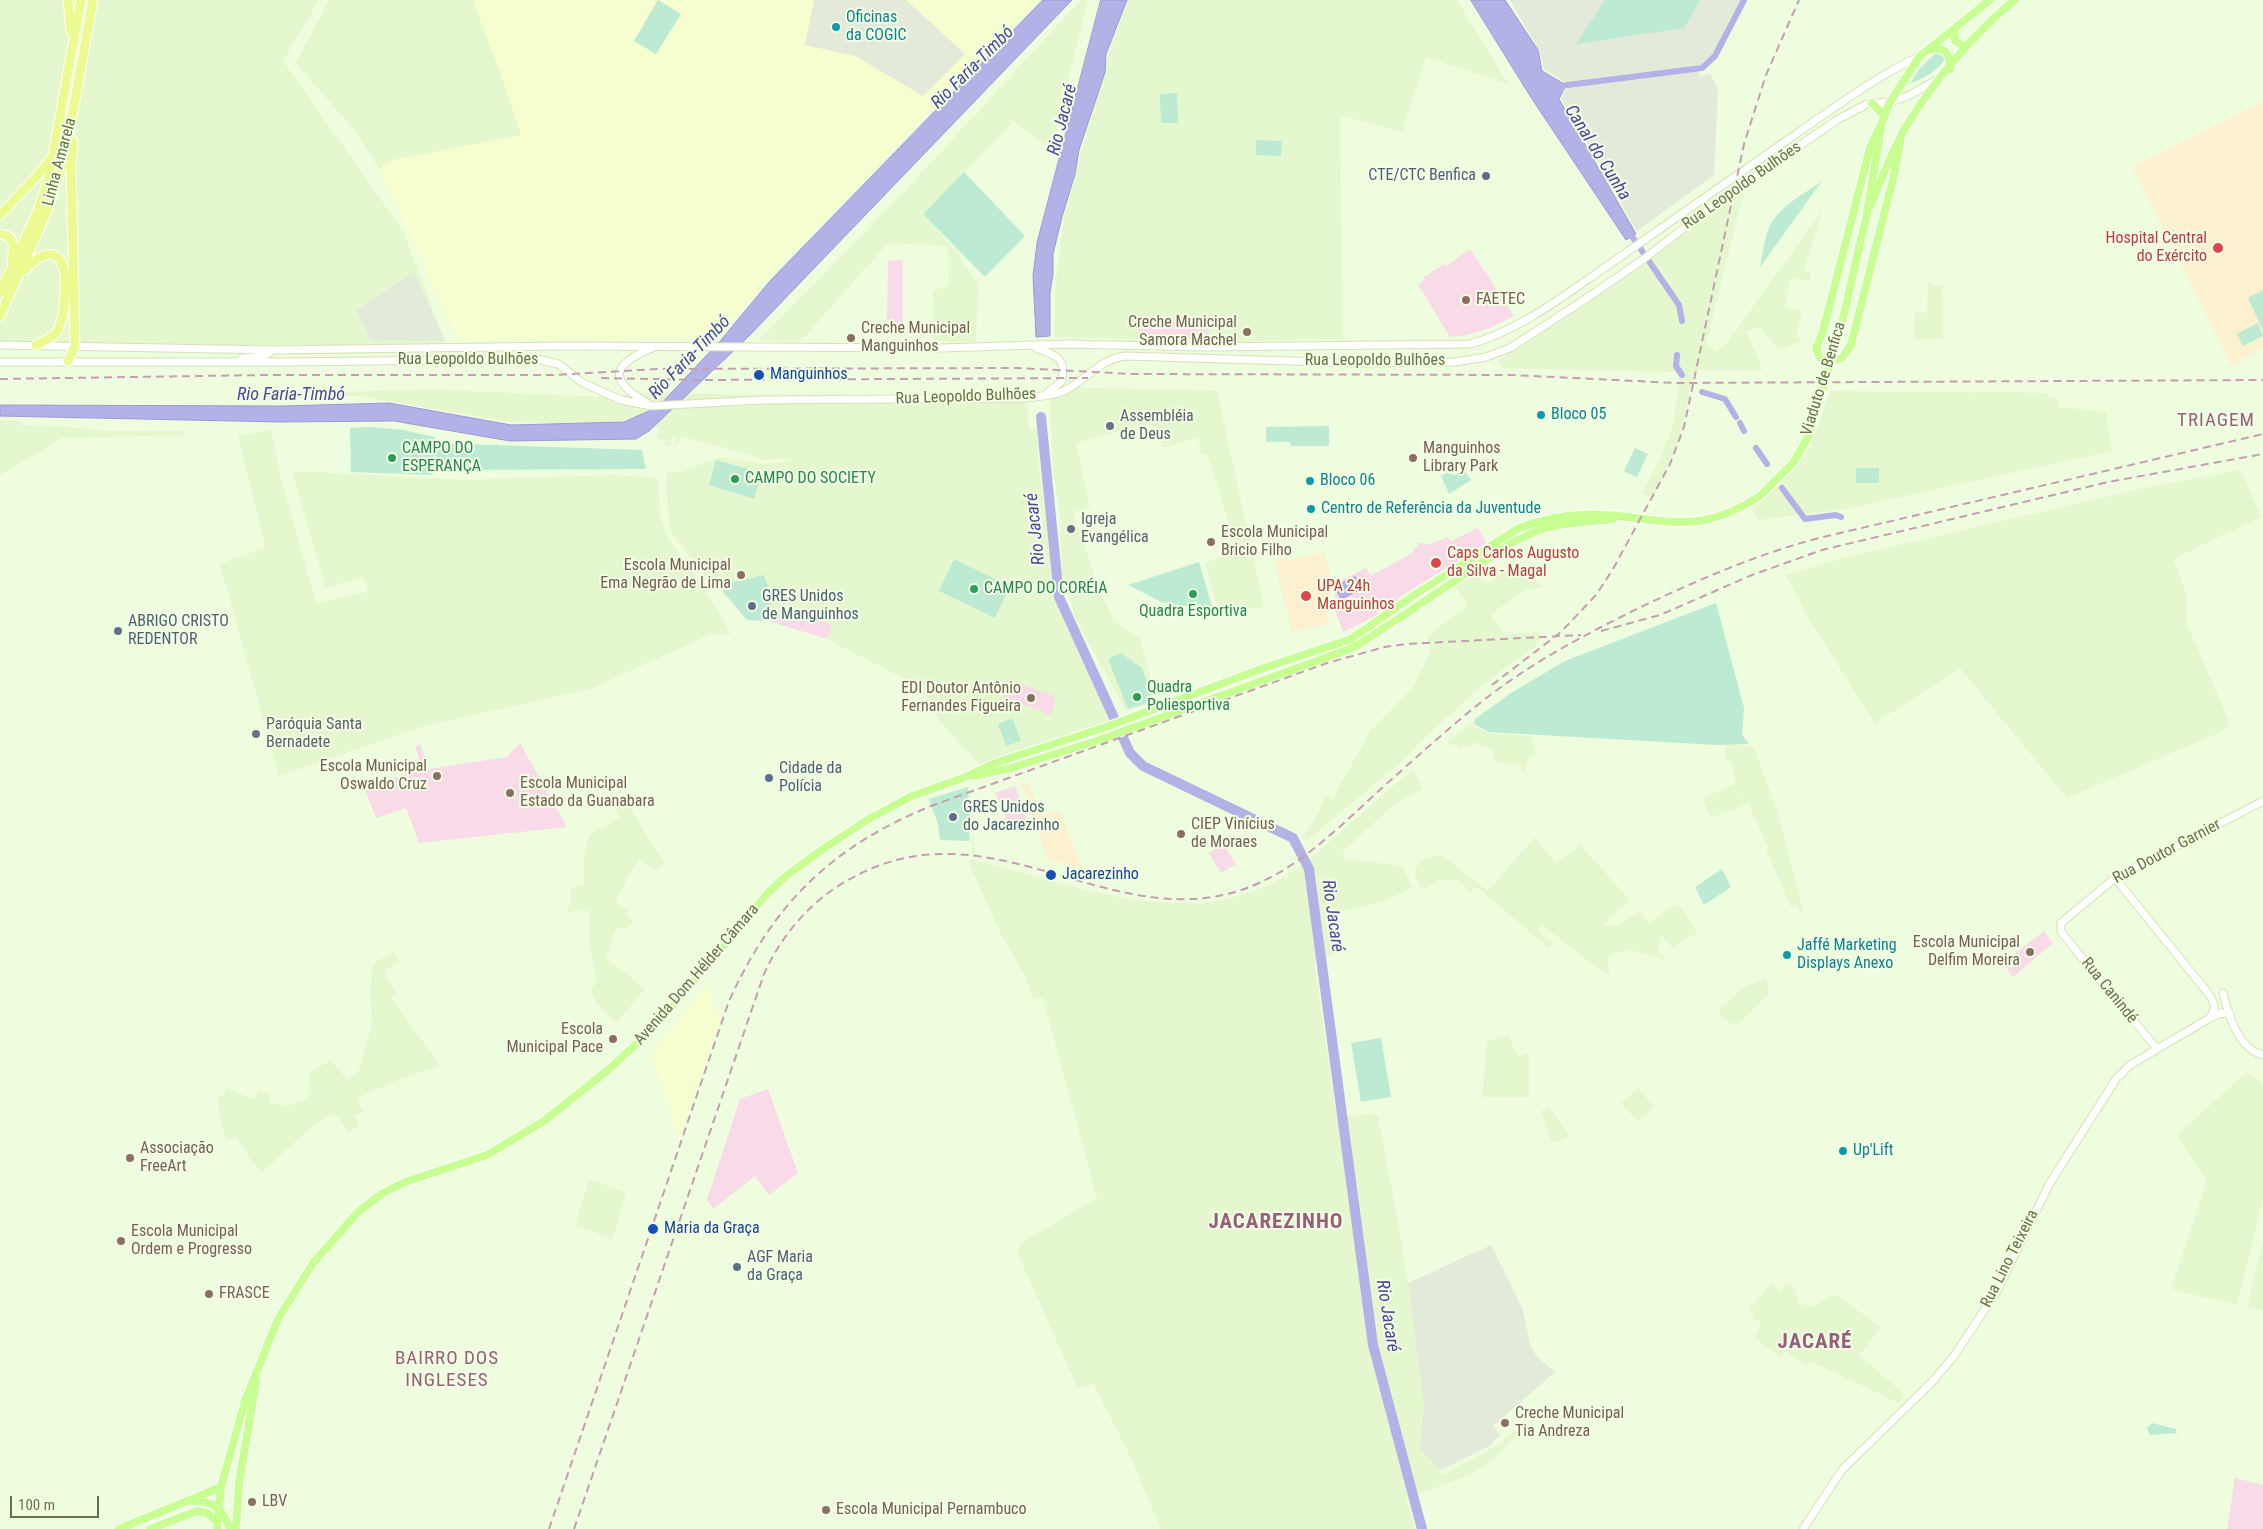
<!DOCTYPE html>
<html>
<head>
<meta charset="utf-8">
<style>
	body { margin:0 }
	#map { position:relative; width:2263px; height:1529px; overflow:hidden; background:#edfddd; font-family:"Roboto Condensed",sans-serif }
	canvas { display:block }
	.scale { position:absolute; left:10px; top:1496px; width:89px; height:22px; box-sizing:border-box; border:2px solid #687345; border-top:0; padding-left:6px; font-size:15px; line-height:18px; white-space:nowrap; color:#687345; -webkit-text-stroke:4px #f2ffe4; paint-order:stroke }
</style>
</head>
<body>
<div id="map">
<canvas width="2263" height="1529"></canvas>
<div class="scale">100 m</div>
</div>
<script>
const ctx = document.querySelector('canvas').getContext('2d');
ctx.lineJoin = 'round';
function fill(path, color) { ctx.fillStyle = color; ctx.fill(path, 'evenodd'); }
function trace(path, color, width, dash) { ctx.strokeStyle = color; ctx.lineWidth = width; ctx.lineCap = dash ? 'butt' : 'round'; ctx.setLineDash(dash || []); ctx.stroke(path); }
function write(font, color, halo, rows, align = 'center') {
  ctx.font = font + ' "Roboto Condensed",sans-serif'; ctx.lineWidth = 4; ctx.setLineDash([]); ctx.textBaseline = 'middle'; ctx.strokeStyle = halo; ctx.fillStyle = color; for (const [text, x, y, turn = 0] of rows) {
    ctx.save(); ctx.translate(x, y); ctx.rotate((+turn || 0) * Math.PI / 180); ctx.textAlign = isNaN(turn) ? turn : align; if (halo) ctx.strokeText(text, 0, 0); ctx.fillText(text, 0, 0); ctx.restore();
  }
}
const residential = new Path2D(`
	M0,0H319L283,61L403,231L446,344L364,348L0,347Z
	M329,0H473L499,69L522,136L393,160L379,169L355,131L296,63Z
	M1081,0H1088L1051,150L1012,120L1011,125L1004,132L923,214L952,247L959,250L961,261L978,284L976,342L933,341V291L949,285L948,246L888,243L800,342L758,340L905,191Z
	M1128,0H1457L1508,84L1426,57L1402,132L1340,115L1343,338L1240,342L1054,337L1055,289L1064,217L1109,51Z
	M1744,191L1706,344L1717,352L1726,344L1823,210L1804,269L1810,273V281L1790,278L1785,306L1802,312L1796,333L1801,341L1779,350L1760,327L1746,331L1763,370H1694L1683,425L1674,454L1652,498L1642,493L1660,459L1673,425L1681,372L1502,368L1497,361L1586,302L1725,201Z
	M1928,282H1931L1932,286L1942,285L1943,339H1914L1915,313L1927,312Z
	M1049,387L1217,391L1264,608L1217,606L1205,563L1237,550L1213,471L1207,455L1201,453L1199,437L1163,448L1151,423L1076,443L1090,507L1073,512L1100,592L1114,620L1140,639L1156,701L1126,711L1075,617L1062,573L1060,513L1053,470Z
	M441,390L605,397L652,392L781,396L917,395L941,391L1027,390L1029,430L1037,429L1039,466L1056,604L1115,719L981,766L940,722L927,698L903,678L827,639L832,625L776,612L772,622L768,621L772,596L764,576L718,586L693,562L670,530L666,486L668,472L679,473L719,457L768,464L782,462L795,458L761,460L757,457L680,436L679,443H675V437H671V447L664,446L665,439H657L659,428L636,417L606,424L510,422L360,396L312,395V392Z
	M1830,391L2047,393L2051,398H2058L2059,407L2106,412L2112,451L1845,509L1758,520L1749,506L1784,480L1798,465L1812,442Z
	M0,420L21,421V425L60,426L104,431H186L185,435L62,438L0,475Z
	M271,430L280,475L316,603L369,591L363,577L326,588L292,471L466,480L615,475L658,478L660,517L668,538L702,584L731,634H711L590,689L424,726L279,776L220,564L266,547L238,436Z
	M2241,470L2261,517L2173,559L2186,594L2187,624L2229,721L2228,726L2225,730L2067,798L1960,668L1875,723L1808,618L1786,575L1839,559L2144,488Z
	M1516,564L1524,578L1540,583L1544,587L1525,590L1490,615L1504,634L1541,632L1537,645L1490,679L1428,734L1401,762L1306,841L1302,837L1314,821L1326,796L1333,798L1371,730L1413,687L1431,650L1428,636L1468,605L1454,585L1475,570L1486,584Z
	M1469,724L1488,733L1531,736L1536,753L1526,762L1525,769L1528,776L1521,770V765L1494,762V750L1473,742L1470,747L1465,746L1459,748L1457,743L1451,746L1448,741Z
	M1728,744L1754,747L1777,811L1803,910L1799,911L1797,906L1791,907L1766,849L1768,848L1748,802L1743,804L1737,788L1743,806L1711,818L1702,798L1736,784L1732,762L1726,759L1724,750Z
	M1413,769L1423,789L1403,799L1386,811L1343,852L1345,859L1402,866L1413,888L1383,901L1333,914L1339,952L1314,962L1337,1117L1375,1114L1378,1117L1400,1233L1421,1370L1424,1404L1420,1448L1442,1475L1498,1445L1517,1428L1521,1432L1490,1463L1471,1474L1406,1499L1415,1529H1161L1132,1460L1093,1383L1079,1388L1075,1382L1017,1252L1020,1244L1097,1198L1043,998L1034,999L1024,974L1000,932L968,861L972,860V801L975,860L1085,890L1140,901L1201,904L1231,898L1264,887L1281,879L1304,864Z
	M622,795L664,863L656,871L639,858L615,901L628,911L626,915L633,923L625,930L619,927L614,933L606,958L645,989L616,1023L599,1006L592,995L591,990L597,981L590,945L589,910L566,912L571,902V888L584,885V856L590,834L620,819L616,808L610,803Z
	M1535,837L1556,864L1580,845L1630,900L1603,925L1616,926L1640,912L1649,923L1672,906L1679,905L1698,932L1672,948L1661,934L1658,948L1659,953L1664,956L1663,960L1647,954L1629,950L1617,952L1609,956L1607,964L1610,977L1556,936L1543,925V923L1537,930L1553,943L1549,948L1477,887L1469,892L1460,881L1440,879L1422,890L1415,877V870L1421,860L1441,855L1488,891Z
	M393,952L399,961L384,971L396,993L390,996L440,1066L403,1078L357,1098L363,1112L355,1115L359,1126L348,1132L337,1114L327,1116L301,1136L263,1172L251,1160L236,1137L227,1140L221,1122L218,1096L225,1095V1087L254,1100L259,1090L271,1094L268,1102L288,1106L308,1099L310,1072L330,1061L349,1081L359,1070L372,1024L370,991L373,964Z
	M1766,978L1769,988L1767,995L1744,1019L1738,1023L1732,1024L1724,1019L1718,1010L1745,987Z
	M1508,1034L1518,1057L1529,1053V1097H1482L1487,1042Z
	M2247,1072L2263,1084V1198L2237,1305L2171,1289L2207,1181L2177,1135Z
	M1638,1088L1654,1107L1638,1122L1621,1103Z
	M1549,1107L1569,1136L1552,1143L1541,1111Z
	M590,1179L623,1192L626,1195L612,1239L575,1225Z
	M2263,1242V1311L2247,1307Z
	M1786,1282L1794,1287L1799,1304L1816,1307L1829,1295H1836L1881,1327L1859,1355L1905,1395L1899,1403L1810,1361L1806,1367L1785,1351L1780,1358L1755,1337L1762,1323L1752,1317L1755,1313L1749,1309L1771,1284L1780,1292Z`);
const commercial = new Path2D(`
	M473,0H1039L766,280L717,339L458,341L379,169L393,160L521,135L499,69Z
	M707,985L720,1020L679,1140L651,1055Z`);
const industrial = new Path2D(`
	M814,0H906L965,54L923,96L855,56L805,45Z
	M1510,0H1742L1715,52L1705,64L1697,65L1700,77L1710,73L1718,90L1714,175L1637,231L1561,98L1567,87L1566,83L1544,69L1539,50Z
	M414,272L445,341L371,340L356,310Z
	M1491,1245L1523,1310L1530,1345L1537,1357L1555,1372L1493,1426L1500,1435L1489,1446L1439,1471L1420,1448L1424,1404L1408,1283Z`);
const education = new Path2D(`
	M1470,249L1514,316L1490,328L1467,335L1450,337L1418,284L1425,280L1424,277L1444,264L1446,266Z
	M903,260V328H887L888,261Z
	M1141,320H1208V337L1142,338L1139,334V323Z
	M1478,528L1487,544L1398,598L1399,601L1377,611L1378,615L1343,632L1334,608L1337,604L1332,585L1366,568L1371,576L1412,553L1419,543L1431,544L1447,537L1451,541Z
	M785,608L832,625L827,639L772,622L776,612Z
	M1009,680L1054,696L1055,699L1052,714H1044L1045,712L1003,697Z
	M520,743L567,827L419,843L406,808L376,818L365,789L422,768L415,746L420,744L429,769L507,757Z
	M1015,786L1029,824L1006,832L1002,820L1006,819L1004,812L995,793Z
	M1223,844L1236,864L1221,873L1209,853Z
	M2044,931L2053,943L2013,977L2003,963Z
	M768,1089L798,1173L769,1195L755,1176L713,1209L707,1200L740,1099Z
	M2235,1478L2263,1485V1529H2227Z`);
const medical = new Path2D(`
	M2263,101V348L2231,365L2132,167Z
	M1324,552L1330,575L1327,585L1331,603L1325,608L1329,624L1292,632L1274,561L1286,558L1293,561L1296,558Z
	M1027,781L1042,815L1059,810L1082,868L1048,860L1024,790L1020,784Z`);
const green = new Path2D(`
	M658,0L681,14L656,54L634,41Z
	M1605,0H1700L1684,28L1576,44Z
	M1938,51L1945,56C1942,70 1921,79 1910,84L1919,69Z
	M1177,93L1178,123H1161L1160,94Z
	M1256,140L1282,141L1281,156L1256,155Z
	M964,172L1025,236L985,277L923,214Z
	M1822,181L1760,267C1763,254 1764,240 1769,228C1778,207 1804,194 1822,181Z
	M2263,290V330L2248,298Z
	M2258,323L2263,336L2243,346L2237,334Z
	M1329,426V446H1291L1290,442H1266V427Z
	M372,427L403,430L435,437V443L642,450L646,469L436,470L435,448L432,475L351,472L350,428Z
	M1635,448L1648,454L1637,477L1624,471Z
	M716,460L762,473L754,499L709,485Z
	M1856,468H1879V483H1856Z
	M1464,470L1471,480L1449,494L1441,476L1446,473L1455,475Z
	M954,559L1010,586L995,618L939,591Z
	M1199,562L1213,610L1161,602L1128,585Z
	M764,575L772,596L768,621L747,620L718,586Z
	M1716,603L1744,708L1742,735L1749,744L1716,745L1489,732L1474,724L1475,719L1511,693L1565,661Z
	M1121,653L1142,668L1153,701L1128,709L1108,659Z
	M1012,718L1021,741L1006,746L998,724Z
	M968,787L970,821L968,822L970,841L940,840L938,824L929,799Z
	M1722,869L1731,887L1704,905L1695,887Z
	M1381,1038L1391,1097L1361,1102L1351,1043Z
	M2152,1423L2176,1429L2177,1433L2150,1435L2147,1428Z`);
const water = new Path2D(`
	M1043,0H1072L748,337L649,431L636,439L510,441L394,421L281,422L0,416V405L282,406L389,403L511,425L624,422L658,407L721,340L770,281Z
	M1101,0H1127L1106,54L1105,72L1079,150L1075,174L1062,217L1053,254V274L1050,293V336L1036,337L1033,276L1037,243Z
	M1471,0H1505L1538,50L1542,71L1566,85L1559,99L1636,234L1626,240L1532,99Z
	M1355,577L1361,589L1341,599L1335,587Z`);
const canal = new Path2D(`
	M1560,86L1702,68L1715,56L1744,0
	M1627,229L1679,305L1682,321
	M1677,355L1676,366L1682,375
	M1702,392L1725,399L1736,417
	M1740,423L1744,431
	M1756,448L1767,464
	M1782,488L1805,519L1836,515L1841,517`);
const river = new Path2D(`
	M1041,417L1059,597L1130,753L1143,766L1293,838L1309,869L1373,1345L1422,1529`);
const secondary = new Path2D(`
	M0,345L273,350L565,346L941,348L1067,344L1207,347L1470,344C1521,330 1566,294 1610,264C1673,220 1735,176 1799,132C1838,105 1877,76 1920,56
	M1036,348C1055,355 1068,358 1061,382L1047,393
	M242,358L265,356L273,350
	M0,362H287L537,359L558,364L583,383L621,400L651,406L761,400L1026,398C1037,396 1054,396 1064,391C1086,380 1100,359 1125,356L1357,363L1455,362L1486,357L1510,348L1584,300L1641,261L1726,196L1837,120L1867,104L1890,102L1908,96L1937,80
	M647,403C608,380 611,365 652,348
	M2115,878L2208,993C2215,1003 2217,1009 2209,1018
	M2223,993C2228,1014 2239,1050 2263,1055
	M2157,1049L2061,932V923L2115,878L2263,801
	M1803,1529L1842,1470L1932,1382L1954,1356L1997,1291L2050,1183L2116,1079L2130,1065L2208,1019L2221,1013L2230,1014`);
const primary = new Path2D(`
	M1956,27L1954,33L1955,41L1966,47
	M1930,49C1945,46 1951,55 1950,69
	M1872,103L1884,116
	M1882,122L1870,148L1823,331L1816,349L1820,358L1828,363L1842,358L1851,345L1894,175L1901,137
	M1871,205C1882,178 1892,150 1907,125C1932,83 1977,30 2015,0
	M1859,248L1866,219L1882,122L1890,102L1920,56L1990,0
	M974,776L1011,768L1099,740L1347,650L1358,645L1410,611L1511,543L1541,529L1563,524L1613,519
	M193,1501C214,1501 223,1509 230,1529
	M119,1529L221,1487
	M150,1529L197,1511L207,1513L217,1522
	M217,1529L221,1487L245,1401L278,1319L313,1263L359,1211L383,1193L405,1182L487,1155L544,1121L607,1071L656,1026L767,894L786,876L823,849L867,820L912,796L963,778L995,763L1106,727L1264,668L1351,639L1416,594L1517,529C1545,518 1572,513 1602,515C1637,516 1669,526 1705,520C1725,516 1743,507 1760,496
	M236,1529L239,1483L256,1382`);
const highway = new Path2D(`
	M68,0L71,31
	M0,215L38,175L53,156
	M0,234C16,236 14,248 12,261
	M25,270C33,260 54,244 62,264C68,277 65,322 56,333C51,339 43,341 36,345
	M0,293L38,211L49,177L81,0
	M0,316L48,209L64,161L93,0
	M68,361L75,346L71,163L73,141`);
const rail = new Path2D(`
	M601,378L703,380L1088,378
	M0,379L266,375H553L659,369L1018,368L1132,374L1512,375L1676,383L2263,380
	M1601,631L1660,615L1752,575L1822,550L2108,482L2263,454
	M1492,685L1561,632L1596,595L1613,569L1670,464L1684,427L1744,144L1766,75L1799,0
	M549,1529L729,1001C774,903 831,847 931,806L1327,663L1385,647L1406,644L1581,635
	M574,1529L764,974C782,934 811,901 848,880C986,801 1102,930 1235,892C1299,873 1344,821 1392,779C1421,753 1450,727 1480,703C1530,663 1586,634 1643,606C1700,579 1758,554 1819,538L2263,434`);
const primaryBridge = new Path2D(`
	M1760,496L1794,462L1809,435L1841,327L1859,248`);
const markers = [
	[836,27,5,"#0f9aa8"],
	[1486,176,5,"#5c6f8a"],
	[2218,248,6,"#e0444e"],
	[1466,300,5,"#8d6e63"],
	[1247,332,5,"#8d6e63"],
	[851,338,5,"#8d6e63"],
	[759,375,6,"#1a4fb4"],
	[1541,415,5,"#0f9aa8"],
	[1110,426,5,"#6b7280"],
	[392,458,5,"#2e9e5b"],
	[1413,458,5,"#8d6e63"],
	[735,479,5,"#2e9e5b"],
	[1310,481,5,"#0f9aa8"],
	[1311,509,5,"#0f9aa8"],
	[1071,529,5,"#6b7280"],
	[1211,542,5,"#8d6e63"],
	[1436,563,6,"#e0444e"],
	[741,575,5,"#8d6e63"],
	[974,589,5,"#2e9e5b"],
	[1193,594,5,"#2e9e5b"],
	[1306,596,6,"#e0444e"],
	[752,606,5,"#5c6f8a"],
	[118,631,5,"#5c6f8a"],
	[1137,697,5,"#2e9e5b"],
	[1031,698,5,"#8d6e63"],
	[256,734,5,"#6b7280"],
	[437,776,5,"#8d6e63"],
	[769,778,5,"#5c6f8a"],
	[510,793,5,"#8d6e63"],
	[953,817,5,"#5c6f8a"],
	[1181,834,5,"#8d6e63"],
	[1051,875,6,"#1a4fb4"],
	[2030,952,5,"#8d6e63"],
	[1787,955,5,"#0f9aa8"],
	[613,1039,5,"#8d6e63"],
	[1843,1151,5,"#0f9aa8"],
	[130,1158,5,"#8d6e63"],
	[653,1229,6,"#1a4fb4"],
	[121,1241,5,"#8d6e63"],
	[737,1267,5,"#5c6f8a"],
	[209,1294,5,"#8d6e63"],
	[1505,1423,5,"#8d6e63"],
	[252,1502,5,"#8d6e63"],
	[826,1510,5,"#8d6e63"]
];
const cultureNames = [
	["Oficinas",846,18],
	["da COGIC",846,36],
	["Bloco 05",1551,415],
	["Bloco 06",1320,481],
	["Centro de Referência da Juventude",1321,509],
	["Jaffé Marketing",1797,946],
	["Displays Anexo",1797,964],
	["Up'Lift",1853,1151]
];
const streetNames = [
	["Linha Amarela",60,162,-75],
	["Rua Leopoldo Bulhões",1742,186,-35],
	["Rua Leopoldo Bulhões",468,360],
	["Rua Leopoldo Bulhões",1375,361],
	["Viaduto de Benfica",1824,379,-73],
	["Rua Leopoldo Bulhões",966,397,-2],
	["Rua Doutor Garnier",2167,852,-28],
	["Avenida Dom Hélder Câmara",697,975,-49],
	["Rua Canindé",2109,991,51],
	["Rua Lino Teixeira",2010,1259,-63]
];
const serviceNames = [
	["CTE/CTC Benfica",1476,176,"right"],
	["GRES Unidos",762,597],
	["de Manguinhos",762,615],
	["ABRIGO CRISTO",128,622],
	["REDENTOR",128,640],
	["Cidade da",779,769],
	["Polícia",779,787],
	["GRES Unidos",963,808],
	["do Jacarezinho",963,826],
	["AGF Maria",747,1258],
	["da Graça",747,1276]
];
const healthNames = [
	["Hospital Central",2207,239,"right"],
	["do Exército",2207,257,"right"],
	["Caps Carlos Augusto",1447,554],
	["da Silva - Magal",1447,572],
	["UPA 24h",1317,587],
	["Manguinhos",1317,605]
];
const educationNames = [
	["FAETEC",1476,300],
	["Creche Municipal",1237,323,"right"],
	["Samora Machel",1237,341,"right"],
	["Creche Municipal",861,329],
	["Manguinhos",861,347],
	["Manguinhos",1423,449],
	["Library Park",1423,467],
	["Escola Municipal",1221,533],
	["Bricio Filho",1221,551],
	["Escola Municipal",731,566,"right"],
	["Ema Negrão de Lima",731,584,"right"],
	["EDI Doutor Antônio",1021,689,"right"],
	["Fernandes Figueira",1021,707,"right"],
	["Escola Municipal",427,767,"right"],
	["Oswaldo Cruz",427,785,"right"],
	["Escola Municipal",520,784],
	["Estado da Guanabara",520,802],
	["CIEP Vinícius",1191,825],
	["de Moraes",1191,843],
	["Escola Municipal",2020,943,"right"],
	["Delfim Moreira",2020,961,"right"],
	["Escola",603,1030,"right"],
	["Municipal Pace",603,1048,"right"],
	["Associação",140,1149],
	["FreeArt",140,1167],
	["Escola Municipal",131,1232],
	["Ordem e Progresso",131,1250],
	["FRASCE",219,1294],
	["Creche Municipal",1515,1414],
	["Tia Andreza",1515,1432],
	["LBV",262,1502],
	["Escola Municipal Pernambuco",836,1510]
];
const transitNames = [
	["Manguinhos",770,375],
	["Jacarezinho",1062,875],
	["Maria da Graça",664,1229]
];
const worshipNames = [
	["Assembléia",1120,417],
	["de Deus",1120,435],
	["Igreja",1081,520],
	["Evangélica",1081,538],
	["Paróquia Santa",266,725],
	["Bernadete",266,743]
];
const leisureNames = [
	["CAMPO DO",402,449],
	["ESPERANÇA",402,467],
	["CAMPO DO SOCIETY",745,479],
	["CAMPO DO CORÉIA",984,589],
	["Quadra Esportiva",1193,612,"center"],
	["Quadra",1147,688],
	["Poliesportiva",1147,706]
];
const waterNames = [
	["Rio Faria-Timbó",973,68,-45],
	["Rio Jacaré",1063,120,-76],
	["Canal do Cunha",1597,153,58],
	["Rio Faria-Timbó",690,358,-46],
	["Rio Faria-Timbó",291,395],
	["Rio Jacaré",1036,529,-96],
	["Rio Jacaré",1332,916,82],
	["Rio Jacaré",1387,1316,81]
];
const quarterNames = [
	["TRIAGEM",2216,421],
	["BAIRRO DOS",447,1359],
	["INGLESES",447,1381]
];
const districtNames = [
	["JACAREZINHO",1276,1223],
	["JACARÉ",1815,1343]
];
fill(residential, '#e5f7ce');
fill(commercial, '#f6fed0');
fill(industrial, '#e4eada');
fill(education, '#f9dae9');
fill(medical, '#fbf1d0');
fill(green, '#bcead2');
fill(water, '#b3b2e6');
trace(water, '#9a98d8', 1);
trace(canal, '#b3b2e6', 6);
trace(river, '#b3b2e6', 10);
trace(secondary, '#d4e3b4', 9);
trace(primary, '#fff', 10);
trace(highway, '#fff', 11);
trace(secondary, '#fff', 7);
trace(primary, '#c8ff92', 8);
trace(highway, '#ecfa91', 9);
trace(rail, '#c59db4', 2, [8, 5]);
trace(primaryBridge, '#fff', 10, []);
trace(primaryBridge, '#c8ff92', 8);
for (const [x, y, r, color] of markers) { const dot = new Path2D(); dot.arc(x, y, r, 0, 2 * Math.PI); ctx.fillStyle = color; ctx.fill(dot); trace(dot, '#f2ffe4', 2); }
write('16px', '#0d838f', '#f2ffe4', cultureNames, 'left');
write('16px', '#687345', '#f2ffe4', streetNames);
write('16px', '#4e5e75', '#f2ffe4', serviceNames, 'left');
write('16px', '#be3a42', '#f2ffe4', healthNames, 'left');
write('16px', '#785e54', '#f2ffe4', educationNames, 'left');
write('16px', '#164399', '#f2ffe4', transitNames, 'left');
write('16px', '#5b616d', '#f2ffe4', worshipNames, 'left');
write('16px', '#27864d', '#f2ffe4', leisureNames, 'left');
write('italic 18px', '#4a479c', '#f2ffe4', waterNames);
ctx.letterSpacing = '1px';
write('19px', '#976079', '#f2ffe4', quarterNames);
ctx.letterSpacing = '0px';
ctx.letterSpacing = '1px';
write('bold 21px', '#976079', '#f2ffe4', districtNames);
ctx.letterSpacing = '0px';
</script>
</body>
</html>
